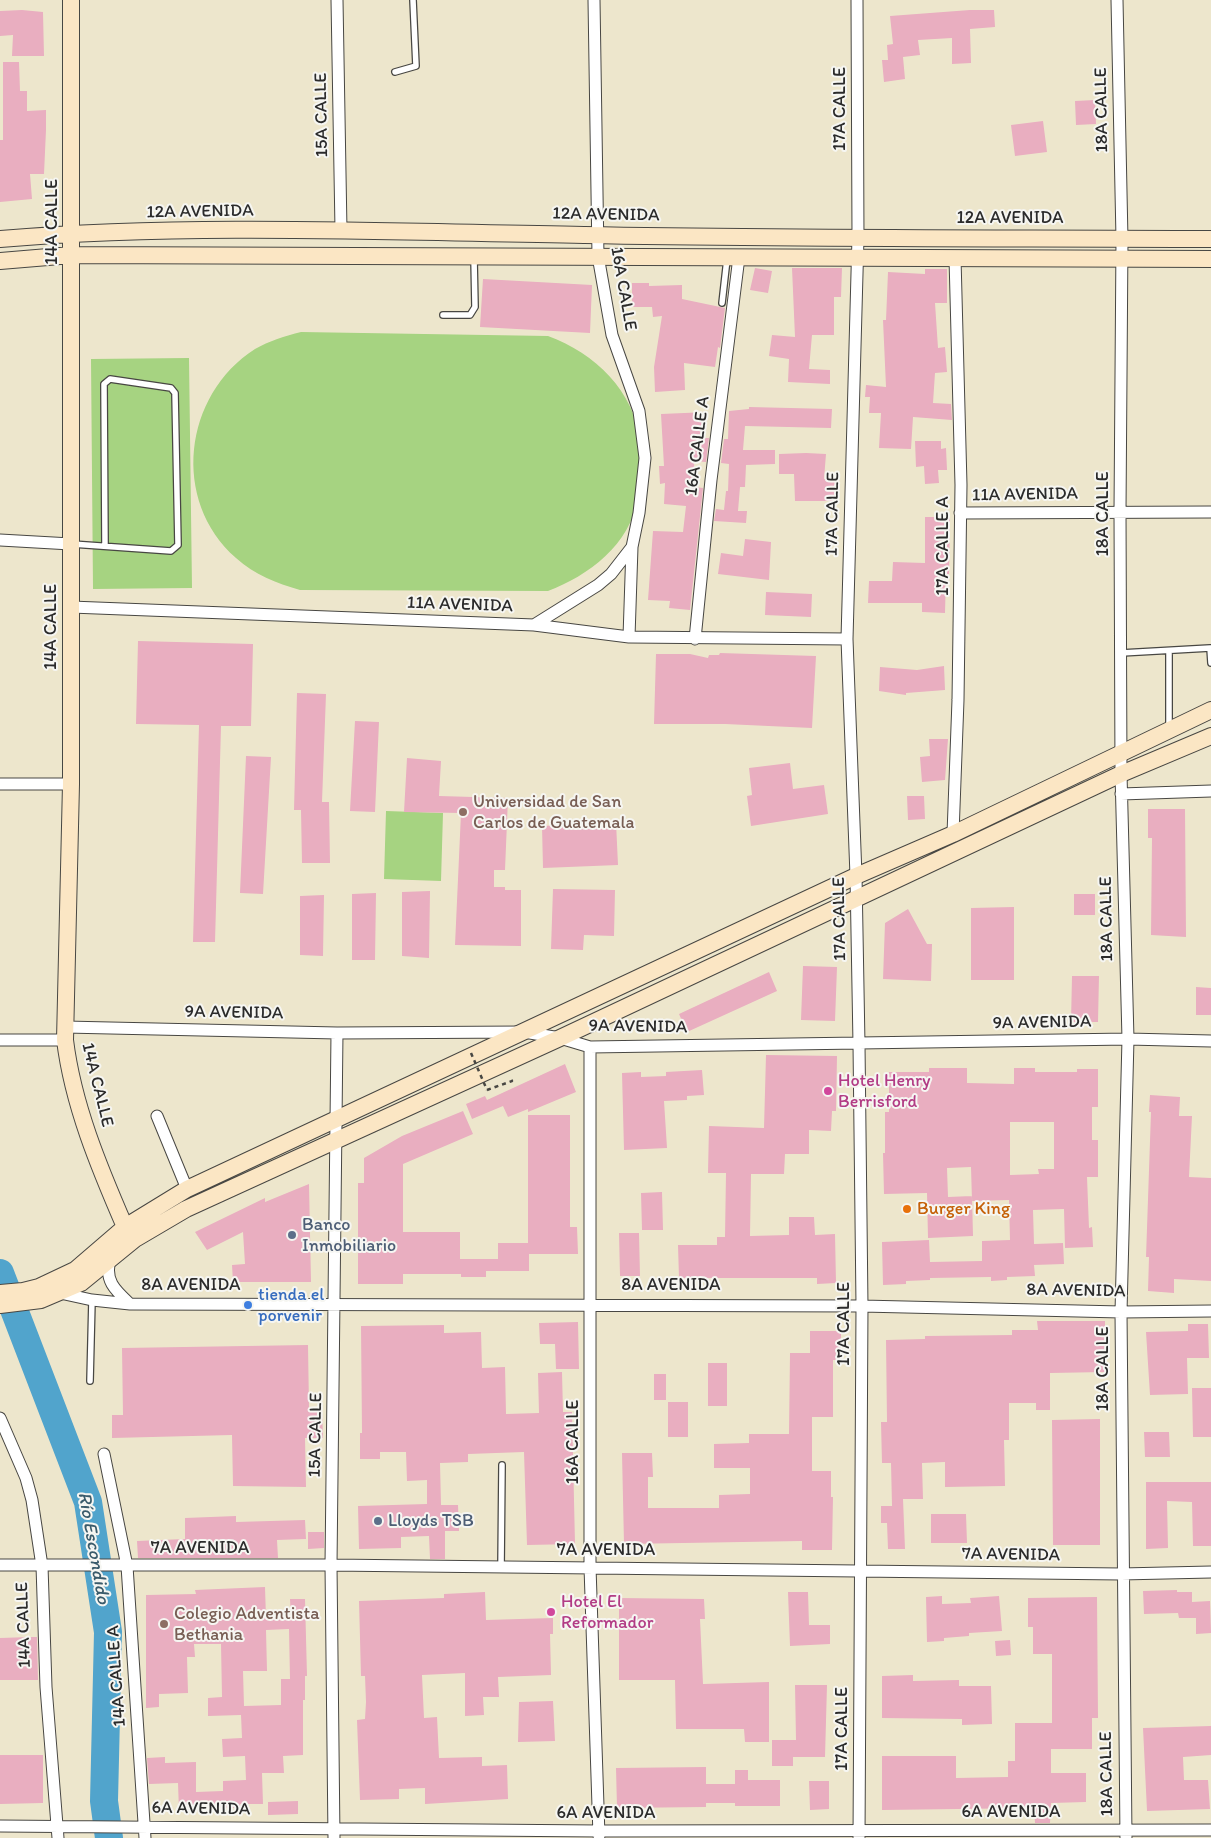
<!DOCTYPE html>
<html>
<head>
<meta charset="utf-8">
<style>
	body { margin:0 }
	canvas { display:block; background:#ede6cc }
</style>
</head>
<body>
<canvas width="1211" height="1838"></canvas>
<script>
const ctx = document.querySelector('canvas').getContext('2d');
ctx.lineJoin = 'round';
function fill(path, color) { ctx.fillStyle = color; ctx.fill(path, 'evenodd'); }
function trace(path, color, width, dash) { ctx.strokeStyle = color; ctx.lineWidth = width; ctx.lineCap = dash ? 'butt' : 'round'; ctx.setLineDash(dash || []); ctx.stroke(path); }
function write(font, color, halo, rows, align = 'center') {
  ctx.font = font + ' Itim,sans-serif'; ctx.lineWidth = 4; ctx.setLineDash([]); ctx.textBaseline = 'middle'; ctx.strokeStyle = halo; ctx.fillStyle = color; for (const [text, x, y, turn = 0] of rows) {
    ctx.save(); ctx.translate(x, y); ctx.rotate((+turn || 0) * Math.PI / 180); ctx.textAlign = isNaN(turn) ? turn : align; if (halo) ctx.strokeText(text, 0, 0); ctx.fillText(text, 0, 0); ctx.restore();
  }
}
const green = new Path2D(`
	M301,332L548,336C596,354 633,390 641,442C642,452 640,463 639,473C639,481 639,491 637,499C631,544 588,576 548,591L300,590C276,583 255,575 236,558C171,501 183,395 255,349C269,341 285,336 301,332Z
	M189,358L192,588L93,589L91,359Z
	M386,811L443,813L441,881L384,879Z`);
const river = new Path2D(`
	M0,1273L88,1502L108,1632L104,1801L109,1838`);
const building = new Path2D(`
	M22,10L43,12L44,56H12L13,35L0,36V11Z
	M970,10H994L995,27L970,29L971,63L952,64V38L918,40L920,55L903,57L905,79L884,82L882,60H888L887,45L893,44L890,16Z
	M3,62H19L20,91H27V111L46,110V130L44,174H30L32,199L0,202V140H3Z
	M1095,100L1096,124L1076,125L1075,101Z
	M1043,121L1047,152L1015,156L1011,125Z
	M755,268L772,271L768,293L750,290Z
	M792,268H842L841,297H834V335H812L809,369L830,370V384L788,382L789,359L769,356L772,335L795,337Z
	M925,269H947V303H935L938,348L945,347L947,372L935,373L933,403L951,404L952,420L913,417L911,449L879,448L881,413H869L870,397H865L866,385L886,387L883,320H886L888,272L925,274Z
	M483,279L592,285L590,333L480,327Z
	M632,283H649V286L682,285V299L725,308L720,348L718,347L715,367L684,363L685,390L655,392L654,367L662,316L653,317L652,307H632Z
	M749,407L832,409L831,428L745,426L743,450H775V464L746,465L745,487H740L738,511H747L746,523L714,521L716,509L724,510L726,491H728L729,464L721,463L724,439H728L729,411L749,409Z
	M708,412L704,438H709L706,462L694,461L695,487L703,488L690,610L669,608L670,601L648,600L653,531L683,532L686,506L664,504L665,483L660,484L659,466H664L661,414Z
	M915,441H941V449L946,448L947,470H938L939,483L925,484L924,466L916,467Z
	M806,453L826,454L824,479H835V501H795L794,474H779V454Z
	M925,517H950L949,574H946L945,613L922,612V603H868L869,581H892L893,562L925,563Z
	M745,539L771,542L769,580L718,574L721,553L743,556Z
	M766,592L812,594L811,617L765,615Z
	M138,641L253,644L251,726H221L215,942H193L199,725L136,724Z
	M720,653L816,656L812,728L725,724H654L656,654H690L708,658L709,655H719Z
	M944,666L945,690L906,693V695L879,691L880,667L917,670Z
	M297,693L326,694L322,802H329L330,863H302L301,810H294Z
	M355,721L379,722L375,812L350,811Z
	M929,739H948L945,780L922,782L920,757L930,756Z
	M246,756L271,757L263,894L240,893Z
	M407,758L441,761L439,796L508,798L505,870H494V887H505V890H521V946L455,945L461,813L404,812Z
	M790,763L793,789L824,785L828,814L751,826L747,796L752,795L749,768Z
	M907,796H924L925,819L908,820Z
	M1148,809H1185L1186,937L1151,935L1152,838H1148Z
	M616,822L618,865L543,868L542,826Z
	M553,889L615,890L614,936L584,935L583,950L551,949Z
	M430,891L429,958L402,956V892Z
	M376,893L375,960H352V894Z
	M1074,894H1095V915H1074Z
	M324,895L323,956L300,955V896Z
	M1014,907V980H971V908Z
	M908,909L927,944H932L931,981L883,979L885,923Z
	M803,966L837,967L835,1021L801,1020Z
	M769,972L777,991L687,1032L679,1014Z
	M1072,976H1099L1098,1022H1071Z
	M1196,987L1211,988V1015H1196Z
	M766,1055L837,1056L836,1111H832L831,1131L809,1130V1154H785L784,1174H751L750,1236L789,1235V1217H814L815,1235L835,1234L836,1283L817,1284V1278H679L678,1245H717V1237H725L726,1173H708L709,1126L764,1128Z
	M565,1064L576,1092L528,1112V1109L508,1117L503,1106L472,1119L466,1104L485,1096L487,1100Z
	M929,1068H967V1083L1014,1084V1068H1035V1072H1077V1069H1098V1107H1092V1140H1098V1177H1087L1089,1228L1092,1227L1093,1247L1065,1248L1064,1209L1033,1210L1034,1244L1063,1243L1064,1264L1034,1265L1035,1276L1007,1277V1280L991,1281V1277L930,1278V1280L906,1281V1284L883,1285L882,1242L929,1240L930,1262L982,1261V1241L1010,1240L1009,1200L972,1201L971,1167L947,1168L948,1197L972,1196L973,1236L928,1238L927,1193L884,1194L883,1153H885V1112H889V1072H929ZM1010,1122H1054V1169H1038L1039,1174L1010,1175Z
	M702,1070L704,1095L687,1096V1100L664,1101L667,1148L624,1150L622,1073L641,1072V1077L666,1076V1072Z
	M1150,1095L1180,1097L1179,1116H1192L1189,1177L1211,1178V1281L1174,1279V1293L1148,1291L1149,1257H1146L1151,1112H1149Z
	M463,1111L473,1134L403,1164V1232H460V1259H498V1243H528V1115H570V1227H577L578,1254H529V1271H486V1277H461V1274H403V1284H358V1183H364V1158L402,1136Z
	M309,1184L311,1282H233L232,1265L245,1264L243,1232L207,1250L195,1232L265,1198V1202Z
	M662,1192L663,1230H642L641,1193Z
	M619,1233H639L640,1276H620Z
	M1037,1321H1105V1372L1050,1373V1410H1036V1403H1009V1440H1004L1005,1486L945,1487V1462L922,1463L923,1499H903L905,1549H888L887,1523H881V1506H892L891,1463H882L881,1422H887L886,1340L925,1339V1336L1012,1335V1330H1038Z
	M578,1322L579,1369H556L555,1344H540L539,1323Z
	M1188,1324H1208L1209,1358H1187L1188,1394L1150,1395L1146,1332L1188,1331Z
	M444,1325V1333L481,1332L482,1368L505,1367L506,1414L539,1413L538,1373L562,1372L563,1412H572L575,1544L527,1545L524,1452L468,1454V1462L440,1463L441,1505H458L459,1531H445V1559H430L429,1536L401,1537V1548L359,1549L358,1506L427,1504V1480L407,1481L406,1452H380V1459H360V1433H362L361,1326Z
	M810,1331H841V1360H833V1417H812V1471H831V1497H833L832,1550H802V1541L624,1544L622,1453H652L653,1477H648V1508H719V1495L750,1494V1468H714V1444L749,1443V1434H789L790,1353H810Z
	M308,1345L309,1408H322L323,1438H305L306,1487L233,1486L232,1435L112,1438V1415H123L122,1348Z
	M708,1363H727V1406H708Z
	M654,1374H666V1400H654Z
	M1192,1388H1211V1437H1193Z
	M668,1402H688V1437H668Z
	M1100,1419V1545H1053L1052,1420Z
	M1144,1432H1169L1170,1457H1145Z
	M1146,1482H1211V1546H1193L1192,1502L1167,1501L1168,1548L1146,1549Z
	M931,1514H966L967,1543H931Z
	M236,1516V1522L305,1520L306,1539L277,1540L278,1558H138L137,1541L185,1539V1518Z
	M308,1532H324V1548L308,1549Z
	M265,1587L266,1618L291,1617L290,1599H305L307,1676H305V1700H303V1755L283,1756L284,1773H262L263,1804H240L241,1808L194,1807V1811H179L178,1783L149,1784L147,1758L165,1757V1763L196,1762V1792L223,1791V1781L246,1780L245,1756L223,1757L222,1739L242,1738L241,1715L208,1716V1698L222,1697L221,1644H194L195,1657H187L188,1693L159,1694V1707L146,1708V1595L196,1594L195,1590ZM289,1629L290,1679H281V1705L244,1706L243,1671H267L266,1630Z
	M1177,1590V1592H1192V1602L1210,1601L1211,1633L1196,1634V1618H1179L1178,1613L1144,1614L1143,1591Z
	M485,1592L486,1620L553,1618V1634H550L551,1675L498,1677L499,1697H483L484,1715L465,1716V1673L422,1675L424,1718L437,1717L439,1758L482,1757V1766L507,1765L508,1799L425,1804V1788L399,1789V1799L360,1800L357,1720L365,1719L366,1702L365,1676H361L359,1601L444,1598V1594Z
	M788,1592H808L809,1625H830V1644L790,1646Z
	M942,1596V1604L971,1603L970,1598L999,1596L1002,1631L969,1633V1636L944,1638V1641L927,1642L926,1597Z
	M1097,1597L1098,1718H1092V1749H1051V1773H1086V1802L1051,1803L1050,1823H1035L1034,1808L882,1810V1756H956V1778L1008,1777V1761H1015V1723H1052V1654H1033V1627H1028V1598Z
	M619,1598L704,1599L705,1619H700L703,1684L769,1682V1742H745L744,1729H676L675,1680H619Z
	M30,1637H37L38,1680H0V1638Z
	M1010,1640L1011,1655L996,1656L995,1641Z
	M913,1675V1681L959,1680V1686H991L992,1724L962,1725V1719L882,1718V1676Z
	M795,1685H827L825,1757H793V1766H772V1740H796Z
	M553,1701L555,1741L518,1742L519,1702Z
	M1211,1726V1755L1183,1757L1184,1780H1208L1210,1809L1147,1811L1143,1728Z
	M0,1755H43V1803L0,1804Z
	M706,1767V1784H735V1770H748V1780H780V1806H735V1803H706V1807L617,1808L616,1768Z
	M809,1781H829V1809L810,1810Z
	M298,1801V1814L268,1815V1802Z`);
const path = new Path2D(`
	M487,1090L512,1081L510,1076`);
const lane = new Path2D(`
	M395,72L416,66L413,0
	M722,303L727,259
	M443,315H470L475,307L474,258
	M72,544L171,551L178,545L175,393L171,388L110,379L104,384L105,546
	M1121,653L1210,648L1211,663
	M1169,729V651
	M90,1381L92,1300
	M501,1568L502,1465`);
const street = new Path2D(`
	M337,0L341,230
	M594,0L598,256L612,335L639,411L645,458L639,513L632,547L629,637
	M857,0L858,237L847,639L856,876L859,1044L862,1306L859,1838
	M1117,0L1122,239L1120,511L1121,774L1128,1039L1121,1312L1126,1838
	M960,513L1211,512
	M0,540L71,544
	M71,607L534,625L629,637L847,639
	M534,625L598,585L611,574L632,547
	M695,639L711,480L739,257
	M0,784H71
	M1121,794L1211,791
	M953,834L958,700L961,485L955,258
	M65,1027L337,1033L524,1032L560,1038L590,1047L1128,1039L1211,1041
	M0,1040H65
	M590,1047V1567L599,1836
	M157,1116L187,1189
	M110,1260C104,1281 116,1291 130,1304
	M60,1293L92,1300L130,1304L862,1306L1121,1312L1211,1311
	M0,1418L26,1478L32,1500L42,1566L46,1687L58,1838
	M104,1454L127,1566L145,1838
	M0,1565H331L1121,1574L1211,1572
	M0,1826L599,1831L1211,1830
	M334,1838L331,1565L337,1033`);
const secondary = new Path2D(`
	M71,0V784L65,1040C73,1105 99,1167 125,1227L131,1234
	M0,239C193,223 391,232 584,235C793,239 1002,238 1211,239
	M0,261L72,255L1211,259
	M0,1293L23,1291L39,1287L75,1270L125,1227L187,1189L856,876L953,834L1211,710
	M0,1305L41,1300L81,1283L135,1239L186,1209L560,1038L1121,774L1211,736`);
const pathBridge = new Path2D(`
	M471,1053L487,1090`);
const markers = [
	[463,812,5,"#8d6e63"],
	[828,1091,5,"#d1479c"],
	[907,1209,5,"#e8710a"],
	[292,1235,5,"#5c6f8a"],
	[248,1305,5,"#3f7fe0"],
	[378,1521,5,"#5c6f8a"],
	[551,1612,5,"#d1479c"],
	[164,1624,5,"#8d6e63"]
];
const streetNames = [
	["17A CALLE",840,109,-90],
	["18A CALLE",1102,110,-91],
	["15A CALLE",322,115,-91],
	["12A AVENIDA",200,212,-1],
	["12A AVENIDA",606,215,1],
	["12A AVENIDA",1010,218],
	["14A CALLE",52,222,-90],
	["16A CALLE",623,289,80],
	["16A CALLE A",698,446,-83],
	["11A AVENIDA",1025,495,-1],
	["17A CALLE",833,514,-89],
	["18A CALLE",1103,514,-90],
	["17A CALLE A",943,546,-90],
	["11A AVENIDA",460,605,2],
	["14A CALLE",51,627,-90],
	["17A CALLE",840,919,-91],
	["18A CALLE",1107,919,-91],
	["9A AVENIDA",234,1013,1],
	["9A AVENIDA",1042,1023,-1],
	["9A AVENIDA",638,1027,1],
	["14A CALLE",97,1085,76],
	["8A AVENIDA",191,1285],
	["8A AVENIDA",671,1285],
	["8A AVENIDA",1076,1291,1],
	["17A CALLE",844,1324,-90],
	["18A CALLE",1103,1369,-90],
	["15A CALLE",316,1435,-89],
	["16A CALLE",573,1442,-90],
	["7A AVENIDA",200,1548],
	["7A AVENIDA",606,1550],
	["7A AVENIDA",1011,1555,1],
	["14A CALLE",24,1625,-92],
	["14A CALLE A",117,1676,-94],
	["17A CALLE",842,1729,-90],
	["18A CALLE",1107,1774,-91],
	["6A AVENIDA",201,1809,1],
	["6A AVENIDA",1011,1812],
	["6A AVENIDA",606,1813]
];
const educationNames = [
	["Universidad de San",473,802],
	["Carlos de Guatemala",473,823],
	["Colegio Adventista",174,1614],
	["Bethania",174,1635]
];
const hotelNames = [
	["Hotel Henry",838,1081],
	["Berrisford",838,1102],
	["Hotel El",561,1602],
	["Reformador",561,1623]
];
const foodNames = [
	["Burger King",917,1209]
];
const serviceNames = [
	["Banco",302,1225],
	["Inmobiliario",302,1246],
	["Lloyds TSB",388,1521]
];
const shopNames = [
	["tienda el",258,1295],
	["porvenir",258,1316]
];
const waterNames = [
	["Río Escondido",93,1548,80]
];
fill(green, '#a6d381');
trace(river, '#51a4cc', 28);
fill(building, '#e9aec0');
trace(lane, '#484743', 8);
trace(street, '#484743', 13);
trace(secondary, '#484743', 18);
trace(path, '#484743', 2.5, [4, 4]);
trace(lane, '#fff', 5.5);
trace(street, '#fff', 11);
trace(secondary, '#fbe6c4', 16);
trace(pathBridge, '#484743', 2.5, [4, 4]);
for (const [x, y, r, color] of markers) { const dot = new Path2D(); dot.arc(x, y, r, 0, 2 * Math.PI); ctx.fillStyle = color; ctx.fill(dot); trace(dot, '#f6f6f2', 2); }
write('18px', '#2b2b2b', '#f6f6f2', streetNames);
write('18px', '#785e54', '#f6f6f2', educationNames, 'left');
write('18px', '#b23c85', '#f6f6f2', hotelNames, 'left');
write('18px', '#c56008', '#f6f6f2', foodNames, 'left');
write('18px', '#4e5e75', '#f6f6f2', serviceNames, 'left');
write('18px', '#366cbe', '#f6f6f2', shopNames, 'left');
write('italic 19px', '#3a5b6b', '#f6f6f2', waterNames);
</script>
</body>
</html>
